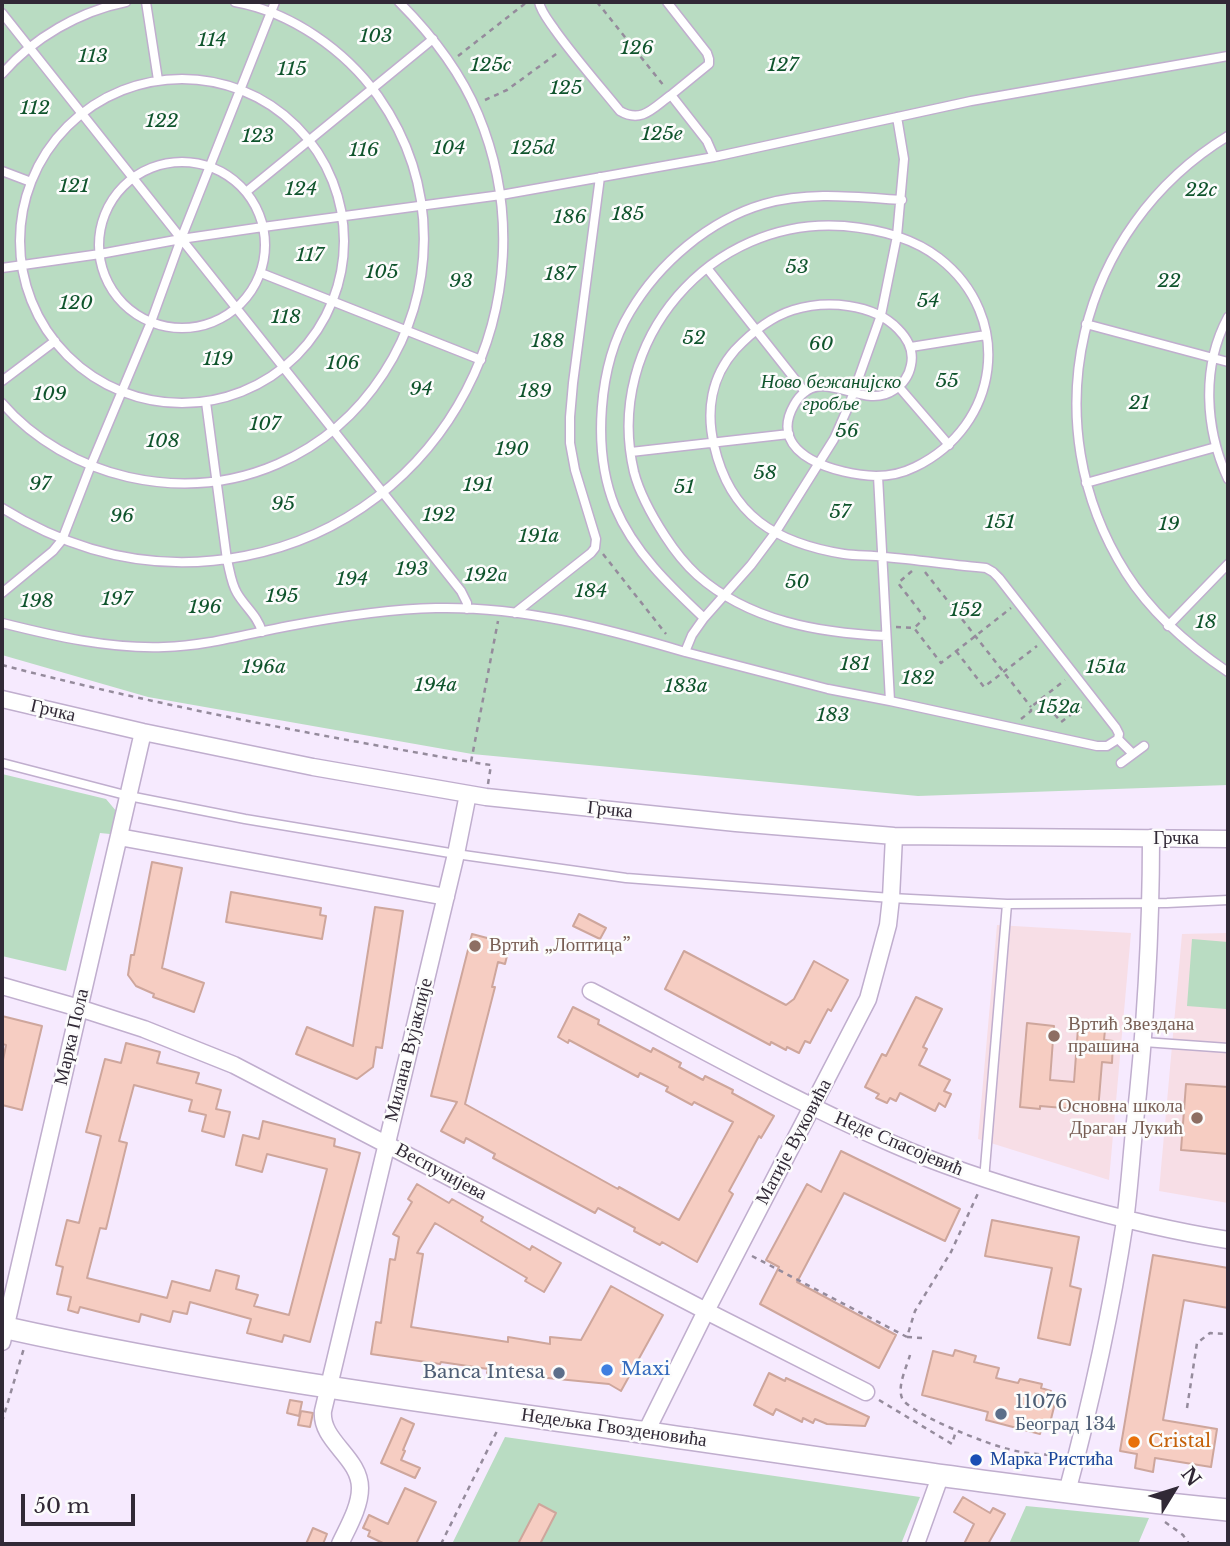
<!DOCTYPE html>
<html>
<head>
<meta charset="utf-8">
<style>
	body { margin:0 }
	#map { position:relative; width:1230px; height:1546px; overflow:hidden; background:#f6eafe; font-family:"Libre Baskerville",serif }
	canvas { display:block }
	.frame { position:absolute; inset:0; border:4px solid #312936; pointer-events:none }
	.north { position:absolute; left:1139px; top:1455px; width:70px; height:70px; -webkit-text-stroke:5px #fcfcfc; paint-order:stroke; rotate:52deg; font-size:19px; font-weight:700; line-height:28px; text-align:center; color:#312936 }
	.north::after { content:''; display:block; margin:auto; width:24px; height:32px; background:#312936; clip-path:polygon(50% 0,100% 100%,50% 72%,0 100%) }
	.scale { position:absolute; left:21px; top:1494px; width:114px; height:32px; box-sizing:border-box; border:4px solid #312936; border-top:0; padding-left:9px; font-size:21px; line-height:24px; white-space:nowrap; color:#312936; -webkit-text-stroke:5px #fcfcfc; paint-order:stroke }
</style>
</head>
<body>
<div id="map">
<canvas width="1230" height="1546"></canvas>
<div class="frame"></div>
<div class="north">N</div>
<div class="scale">50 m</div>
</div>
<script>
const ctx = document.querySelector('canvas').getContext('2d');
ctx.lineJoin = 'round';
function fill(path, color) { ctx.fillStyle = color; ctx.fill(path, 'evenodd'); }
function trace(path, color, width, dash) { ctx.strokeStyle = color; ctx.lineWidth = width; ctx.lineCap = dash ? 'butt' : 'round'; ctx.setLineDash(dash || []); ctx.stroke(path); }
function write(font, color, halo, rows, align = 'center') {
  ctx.font = font + ' "Libre Baskerville",serif'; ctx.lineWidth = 5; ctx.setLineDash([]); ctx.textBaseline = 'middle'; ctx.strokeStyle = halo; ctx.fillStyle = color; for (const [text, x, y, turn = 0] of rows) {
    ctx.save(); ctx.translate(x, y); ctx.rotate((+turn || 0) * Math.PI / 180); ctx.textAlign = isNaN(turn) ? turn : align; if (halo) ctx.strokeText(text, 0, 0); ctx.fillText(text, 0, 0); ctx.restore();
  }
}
const education = new Path2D(`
	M997,925L1131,933L1109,1180L978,1139Z
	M1228,933V1203L1159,1191L1182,934Z`);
const green = new Path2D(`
	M2,2H1228V785L918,796L472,754L148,697L2,655Z
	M2,774L106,799L117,812L110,834L100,833L66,971L2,956Z
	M1192,939L1228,942V980L1226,1009L1187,1006Z
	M505,1437L920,1497L901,1544H452Z
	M1026,1506L1149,1518L1138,1544H1009Z`);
const building = new Path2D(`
	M152,862L182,868L162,968L204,983L194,1012L153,997L154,994L136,986L128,975L131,955H134Z
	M231,892L321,908L320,915L326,916L322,939L226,922Z
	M375,907L403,911L382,1048L376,1047L373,1067L357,1079L296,1054L307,1027L353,1046Z
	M579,914L606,928L600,939L573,926Z
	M472,934L510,944L505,964L498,962L492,987H495L465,1104L618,1189L619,1187L679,1220L733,1122L694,1102L692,1105L666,1091L668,1087L640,1073L638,1077L569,1040L568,1043L558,1037L573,1007L599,1020L598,1024L651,1052L653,1048L681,1063L679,1067L703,1080L705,1076L733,1090L732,1093L774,1116L761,1138L759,1136L729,1191L733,1194L697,1262L662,1242L660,1245L634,1231L635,1228L598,1208L595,1213L493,1158L495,1154L466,1138L464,1143L441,1131L457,1102L431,1096Z
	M684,951L786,1005L794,999L814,961L848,980L831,1011L828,1009L810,1043L805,1041L799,1053L787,1047L786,1050L771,1042L770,1045L665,989Z
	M916,997L942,1009L923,1047L927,1049L919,1065L950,1080L944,1091L951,1094L945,1107L939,1103L935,1111L900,1093L896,1101L890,1098L887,1103L876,1098L879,1094L865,1087L882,1054L886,1056Z
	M2,1016L42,1026L22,1110L2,1105V1065L6,1045L2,1044Z
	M1027,1023L1054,1026L1050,1080L1074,1082L1078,1028L1105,1030L1104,1040L1113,1041L1112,1063L1102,1062L1098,1111L1040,1106V1109L1020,1107Z
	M126,1043L160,1052L157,1063L199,1073L196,1083L221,1090L216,1109L230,1112L224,1137L202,1131L206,1115L189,1111L192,1100L134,1085L119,1141L127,1143L106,1229L100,1228L87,1278L167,1298L172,1281L210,1291L216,1270L239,1276L236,1289L258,1295L254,1306L289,1315L327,1169L267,1154L262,1172L236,1165L243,1135L259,1139L263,1121L335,1139L334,1146L360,1153L310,1342L284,1335L282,1342L247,1333L251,1319L190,1302L187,1314L173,1311L170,1322L141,1314L139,1322L80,1307L78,1313L68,1310L71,1297L57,1294L63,1267L56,1265L67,1220L79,1223L101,1136L86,1132L105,1059L121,1063Z
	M1186,1084L1228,1087V1154L1181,1150Z
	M841,1151L960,1209L945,1241L844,1193L797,1282L896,1335L879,1368L760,1304L779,1267L766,1260L807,1184L821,1192Z
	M417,1184L449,1203L452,1199L483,1217L481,1221L503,1234L530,1250L532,1246L561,1263L544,1292L525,1281L527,1278L435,1223L417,1253L423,1254L411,1327L508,1342V1337L550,1344V1337L581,1340L611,1286L663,1315L621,1391L609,1384L527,1376L526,1379L487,1373L488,1369L441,1362L440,1364L371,1354L376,1322L381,1323L390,1259L395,1260L399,1237L393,1234L412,1202L408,1199Z
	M992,1220L1079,1237L1070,1286L1081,1289L1070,1345L1038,1338L1052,1268L985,1256Z
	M1153,1255L1228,1268V1308L1184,1300L1163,1420L1217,1429L1211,1467L1155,1458L1153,1472L1135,1468L1137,1454L1120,1451Z
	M955,1350L976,1356L974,1362L999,1368L996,1378L1018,1383L1020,1379L1042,1384L1041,1388L1051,1391L1049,1398L1056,1399L1048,1431L1041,1429L1040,1434L986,1420L988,1412L922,1395L933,1351L953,1356Z
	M769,1373L785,1381L786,1378L869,1417L865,1426L827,1424L815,1419L813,1423L803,1418L802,1422L776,1409L773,1415L754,1405Z
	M290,1400L302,1402L299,1416L287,1413Z
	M301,1411L313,1413L310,1427L298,1425Z
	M401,1418L414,1424L403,1450L405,1451L401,1460L420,1468L415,1478L381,1463Z
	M405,1488L436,1502L416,1544H385L368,1536L370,1531L363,1528L369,1515L388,1524Z
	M963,1497L990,1513L993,1508L1005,1514L988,1544H964L974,1524L954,1512Z
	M539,1504L556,1513L540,1544H518Z
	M313,1528L327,1534L323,1544H306Z`);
const path = new Path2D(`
	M597,2L664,86
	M458,56L527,2
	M485,100L507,90L559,52
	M603,554L666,634
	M912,571L898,583L925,618L914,628
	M925,572L1031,707
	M896,627L914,628L941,663L1011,608
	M956,651L984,687L1037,646
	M2,665C156,705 314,735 471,762
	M1042,699L1061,722L1085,704
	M1021,719L1031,711V707L1065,680
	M488,784L491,765L471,762L498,621
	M752,1256L907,1337
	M922,1338L907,1337L915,1311L951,1252L979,1191
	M910,1355C907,1366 897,1386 902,1398C909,1414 990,1445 1008,1449C1026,1454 1044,1455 1062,1455
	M879,1400L952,1444L956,1431
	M1187,1408L1197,1343L1210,1333L1228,1334
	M2,1422L24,1348
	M1165,1522L1183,1535L1189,1544
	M441,1544L497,1431`);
const service = new Path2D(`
	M146,2L158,80
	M539,2C541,12 549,21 555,30C575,58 598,84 620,111C642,124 654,107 671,95
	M667,2L707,53L709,59V64L671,95L707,141L714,157
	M2,13L461,591L467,603V609
	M2,74C33,38 80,11 126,2
	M20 241a162 162 0 1 1 324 0a162 162 0 1 1-324 0Z
	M897,117L904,159L897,236L881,315L849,405L834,439L775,533L751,565L704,618L692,635L685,652L828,689L890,701L1097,746H1107L1118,739
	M1228,136C1077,228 1031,423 1126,573C1152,614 1188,645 1228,672
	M99 245a83 83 0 1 1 166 0a83 83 0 1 1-166 0Z
	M2,171L31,182
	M246,192L433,39
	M2,268L100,254L181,239L263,227L501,195L714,157L971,101L1228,56
	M707,268L805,392
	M261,273L481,360
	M1228,317C1201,367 1205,429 1228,479
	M1086,324L1228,362
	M911,347L986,335
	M2,381L55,341
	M899,387L949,445
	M206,402L227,560C230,571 231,583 237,593C245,607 258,616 262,632
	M2,403C34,440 80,466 128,477C348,526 506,279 378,96C345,50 291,12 235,2
	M631,452L789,434
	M878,476L890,701
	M1086,483L1216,447
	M2,508C76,554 158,573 245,556C446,517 556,301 478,114C460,71 431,34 399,2
	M2,593L53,551L62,540L91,465L151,322L181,239L275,2
	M515,613L591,553L595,548L596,539L575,470L570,443V417L573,383L600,177
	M704,618C670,586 634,552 615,507C592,450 598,365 630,312C659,263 709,220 764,204C809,191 856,197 902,200
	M2,623C54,636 109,649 164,647C206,646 247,634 289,626C337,617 386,609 436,608C520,606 605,628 685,652
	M1168,626L1228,564
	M886,636C819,633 749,621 697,575C684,563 674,550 665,536C652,516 640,495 634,472C603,341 711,216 844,226C878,229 912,237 939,258C1015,317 1000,426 915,467C903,473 889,476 876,476C840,475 765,456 794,405C819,360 861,413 894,390C903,384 909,376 911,365C914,351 908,339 898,329C873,303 826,300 793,310C771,317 751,333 735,350C711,377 706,411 714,445C730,516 776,543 844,554C858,556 871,555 885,557C919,560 952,565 986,568L993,572L999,578L1116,728L1119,734L1118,739L1133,754
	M2,763L129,796L245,819L456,854L626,878L891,898L1007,904L1167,903L1228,900
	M1121,763L1144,746
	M1144,1042L1228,1048
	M984,1180L1007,904`);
const minor = new Path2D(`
	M2,699L143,732L313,767L486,797L736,823L894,836L1228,839
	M119,837L446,897
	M2,986L79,1008L144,1029L234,1065L706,1311L866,1392
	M591,991C691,1043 789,1099 893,1144C947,1168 1002,1185 1058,1201C1114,1217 1170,1231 1228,1240
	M2,1342L143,732
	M646,1432L706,1311L868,999L888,925L891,898L894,836
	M1067,1492C1091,1403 1111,1313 1125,1221C1129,1192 1131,1161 1134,1131C1145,1034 1151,936 1151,838
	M340,1544C348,1527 360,1507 360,1488C360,1457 320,1441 323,1411L456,854L468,794
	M916,1544L941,1474`);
const secondary = new Path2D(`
	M2,1327C213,1374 427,1402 641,1432C837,1460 1032,1491 1228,1510`);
const markers = [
	[475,946,7,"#8d6e63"],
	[1054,1036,7,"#8d6e63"],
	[1197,1118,7,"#8d6e63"],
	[607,1370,7,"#3f7fe0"],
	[559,1373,7,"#5c6f8a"],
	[1001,1414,7,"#5c6f8a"],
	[1134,1442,7,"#e8710a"],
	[976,1460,7,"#1a4fb4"]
];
const parkNames = [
	["103",376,37],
	["114",212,41],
	["126",637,49],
	["113",93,57],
	["125c",491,66],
	["127",783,66],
	["115",292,70],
	["125",566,89],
	["112",35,109],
	["122",162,122],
	["125e",662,135],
	["123",258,137],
	["104",449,149],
	["125d",533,149],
	["116",364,151],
	["121",74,187],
	["124",301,190],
	["22c",1201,191],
	["185",628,215],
	["186",570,218],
	["117",310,256],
	["53",797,268],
	["105",382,273],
	["187",560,275],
	["93",461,282],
	["22",1169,282],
	["54",928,302],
	["120",76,304],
	["118",286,318],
	["52",694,339],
	["188",548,342],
	["60",821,345],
	["119",218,360],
	["106",343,364],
	["55",947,382],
	["Ново бежанијско",831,383],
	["гробље",831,405],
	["94",421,390],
	["189",535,392],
	["109",50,395],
	["21",1139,404],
	["107",265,425],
	["56",847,432],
	["108",163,442],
	["190",512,450],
	["58",765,474],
	["97",40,485],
	["191",478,486],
	["51",684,488],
	["95",283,505],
	["57",840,513],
	["192",439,516],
	["96",122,517],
	["151",1000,523],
	["19",1169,525],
	["191a",539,537],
	["193",412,570],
	["192а",486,576],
	["194",352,580],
	["50",797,583],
	["184",591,592],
	["195",282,597],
	["197",117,600],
	["198",37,602],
	["196",205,608],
	["152",966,611],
	["18",1206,623],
	["181",855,665],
	["196a",264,668],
	["151a",1106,668],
	["182",918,679],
	["194a",436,686],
	["183a",686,687],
	["152a",1059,708],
	["183",833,716]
];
const streetNames = [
	["Грчка",53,711,13],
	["Грчка",610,810,6],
	["Грчка",1176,839],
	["Марка Пола",72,1037,-77],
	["Милана Вујаклије",409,1050,-76],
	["Матије Вуковића",794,1142,-62],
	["Неде Спасојевић",899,1144,23],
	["Веспучијева",441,1172,28],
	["Недељка Гвозденовића",614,1428,8]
];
const educationNames = [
	["Вртић „Лоптица”",489,946],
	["Вртић Звездана",1068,1025],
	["прашина",1068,1047],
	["Основна школа",1183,1107,"right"],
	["Драган Лукић",1183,1129,"right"]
];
const shopNames = [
	["Maxi",621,1370]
];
const serviceNames = [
	["Banca Intesa",545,1373],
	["11076",1015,1403,"left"],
	["Београд 134",1015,1425,"left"]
];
const foodNames = [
	["Cristal",1148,1442]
];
const transitNames = [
	["Марка Ристића",990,1460]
];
fill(education, '#f7dee6');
fill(green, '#b9dcc2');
fill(building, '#f6cdc2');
trace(building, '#cea69c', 2);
trace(service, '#c0aece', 11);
trace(minor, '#c0aece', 19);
trace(secondary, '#c0aece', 24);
trace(path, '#958b9c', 2.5, [5, 5]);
trace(service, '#fff', 8);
trace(minor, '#fff', 16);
trace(secondary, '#fff', 21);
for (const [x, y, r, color] of markers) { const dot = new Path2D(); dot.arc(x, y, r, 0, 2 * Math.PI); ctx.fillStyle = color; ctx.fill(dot); trace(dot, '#fcfcfc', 2.5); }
write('italic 19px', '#0f542c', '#fcfcfc', parkNames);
write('19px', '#312936', '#fcfcfc', streetNames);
write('19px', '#785e54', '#fcfcfc', educationNames, 'left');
write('19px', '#366cbe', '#fcfcfc', shopNames, 'left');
write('19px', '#4e5e75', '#fcfcfc', serviceNames, 'right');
write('19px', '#c56008', '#fcfcfc', foodNames, 'left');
write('19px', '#164399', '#fcfcfc', transitNames, 'left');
</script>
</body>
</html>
